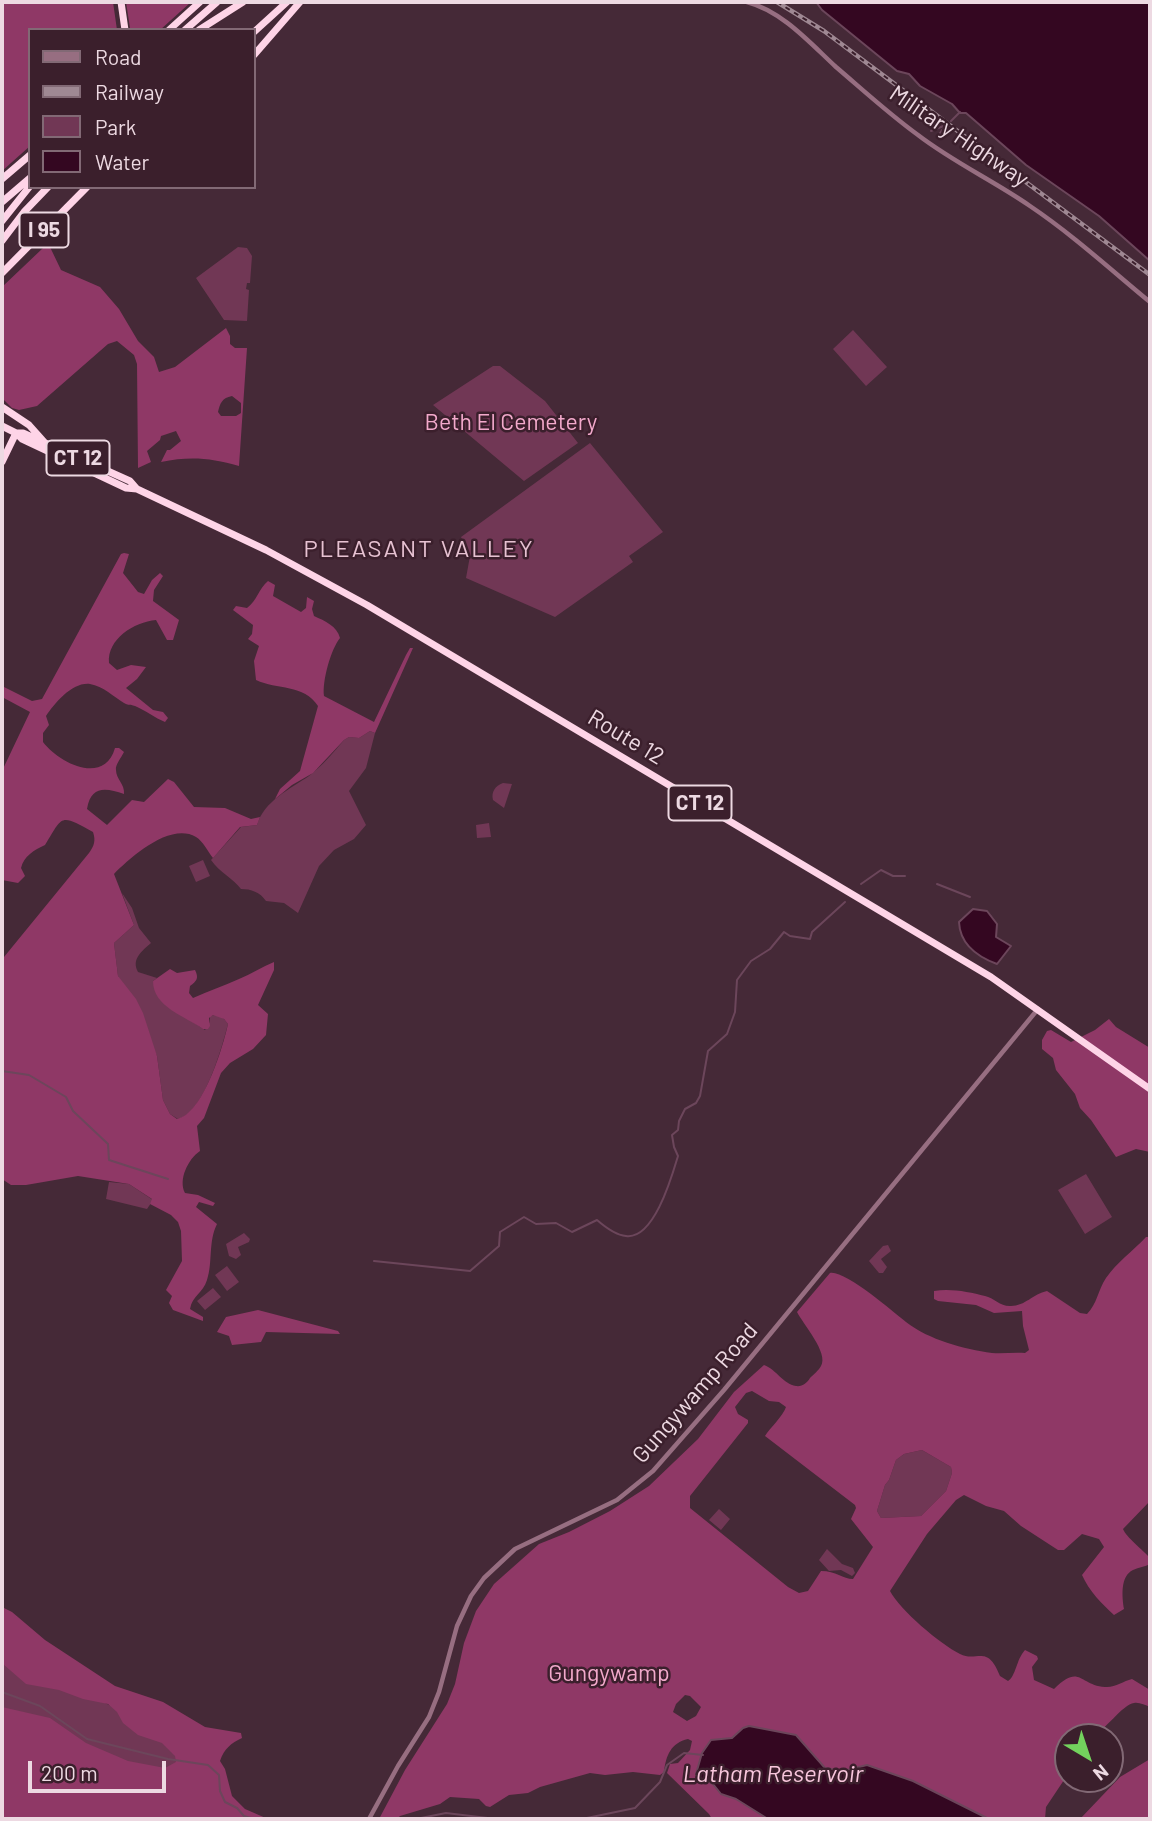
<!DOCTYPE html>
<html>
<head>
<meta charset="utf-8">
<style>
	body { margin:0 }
	#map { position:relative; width:1152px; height:1821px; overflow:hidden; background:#452937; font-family:Barlow,sans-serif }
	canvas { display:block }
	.frame { position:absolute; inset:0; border:4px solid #edd9e2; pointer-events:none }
	.legend { position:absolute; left:28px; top:28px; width:228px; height:161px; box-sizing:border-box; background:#3b1f2c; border:2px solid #826975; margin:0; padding:9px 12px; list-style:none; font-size:21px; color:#edd9e2 }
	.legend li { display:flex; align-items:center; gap:14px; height:35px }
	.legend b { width:35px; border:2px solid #826975 }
	.north { position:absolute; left:1054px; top:1723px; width:70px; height:70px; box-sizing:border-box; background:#3b1f2c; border:2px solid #826975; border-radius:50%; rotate:141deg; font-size:19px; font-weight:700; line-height:28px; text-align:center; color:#edd9e2 }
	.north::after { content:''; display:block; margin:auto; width:24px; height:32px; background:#73d25d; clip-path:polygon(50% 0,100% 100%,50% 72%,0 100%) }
	.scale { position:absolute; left:28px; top:1761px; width:138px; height:32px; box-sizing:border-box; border:4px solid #edd9e2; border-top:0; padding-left:9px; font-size:21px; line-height:24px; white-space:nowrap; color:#edd9e2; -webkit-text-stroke:5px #3b1f2c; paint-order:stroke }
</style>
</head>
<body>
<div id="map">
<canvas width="1152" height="1821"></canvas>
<div class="frame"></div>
<ul class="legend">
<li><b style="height:9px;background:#976e81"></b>Road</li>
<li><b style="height:9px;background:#9f8893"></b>Railway</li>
<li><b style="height:19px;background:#713755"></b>Park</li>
<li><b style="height:19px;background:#340721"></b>Water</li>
</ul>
<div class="north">N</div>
<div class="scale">200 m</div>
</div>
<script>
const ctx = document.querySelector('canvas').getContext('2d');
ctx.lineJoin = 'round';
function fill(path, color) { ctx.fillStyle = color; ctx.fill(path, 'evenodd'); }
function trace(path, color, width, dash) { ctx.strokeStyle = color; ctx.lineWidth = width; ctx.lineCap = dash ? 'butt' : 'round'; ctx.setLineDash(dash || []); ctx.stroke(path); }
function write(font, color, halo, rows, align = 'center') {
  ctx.font = font + ' Barlow,sans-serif'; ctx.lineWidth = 5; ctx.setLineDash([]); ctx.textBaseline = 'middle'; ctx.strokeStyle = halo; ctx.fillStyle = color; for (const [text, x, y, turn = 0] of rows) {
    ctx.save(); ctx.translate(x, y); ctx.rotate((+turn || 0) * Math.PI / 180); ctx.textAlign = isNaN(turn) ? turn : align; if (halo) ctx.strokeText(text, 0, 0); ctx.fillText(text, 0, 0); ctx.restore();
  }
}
const green = new Path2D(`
	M238,247L247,248L252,256L250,283H247L246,289L249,290L247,321L224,320L196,278Z
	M853,330L887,367L866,386L833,349Z
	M493,366H500L545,401L578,443L524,481L433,405Z
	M590,443L663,532L629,556L633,562L555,617L466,578L470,556L461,537Z
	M370,731L375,733L366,768L349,791L366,825L354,839L334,850L319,866L298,913L284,903L266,901C260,892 251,889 241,889C233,878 220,873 211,860L241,827L257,825C264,801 290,789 309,776C322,766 334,752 344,740L349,737L359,738Z
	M503,783L512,784L504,808L493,800C491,792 495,786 503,783Z
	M489,823L491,837L477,838L476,825Z
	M203,860L210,876L196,882L189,866Z
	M122,893L132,908L139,928L151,943C142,951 131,959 138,972L157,978L153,981L190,1020L205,1030L210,1022V1016C218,1013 223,1017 228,1024C222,1047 204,1113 178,1119L170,1114L163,1100L157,1056L118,976L114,943L134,925Z
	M1086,1174L1112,1217L1085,1234L1058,1190Z
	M109,1182L129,1184L153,1200L147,1209L106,1199Z
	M244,1233L250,1239L249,1242L238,1247L241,1255L236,1259L229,1256L226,1244Z
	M888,1245L891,1251L881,1259L887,1267L883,1273H879L869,1261L883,1246Z
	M227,1266L239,1282L227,1291L215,1275Z
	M213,1288L221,1297L205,1310L197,1301Z
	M922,1450L951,1467L952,1473L946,1491L921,1516L881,1518L877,1511L885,1485L889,1480L896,1460L904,1454Z
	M719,1509L730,1519L721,1530L709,1520Z
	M827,1549L842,1564L853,1568L855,1573L852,1576L841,1570L829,1571L819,1560Z
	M2,1650L113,1707L202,1766L2,1819Z`);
const forest = new Path2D(`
	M2,2H113L117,30H30V146L2,171Z
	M126,2H191L160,30H134L130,28Z
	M50,247L61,270L100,287L119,309L138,341L154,357L159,372L175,367L226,328L230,336V344L235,348H247L239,466C211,458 190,456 161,462L167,450H170L181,441L176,431L161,436L160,440L147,451L151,462L138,468L137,364L134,355L117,341L108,344L37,406L19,410L12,408L2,398V287L43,248ZM232,396L241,403V413L236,416H221L218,412C220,403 222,398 232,396Z
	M124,553L129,554L123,573L138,592L144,594L152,580L160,573L163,576L154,590L153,601L179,620L173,640H167L156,620C134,622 107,639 109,663L117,670L131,665L146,667L137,679L126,688L153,710L163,712L168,718L165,722C155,718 145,710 135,706C129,704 130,706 124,703C114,697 103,686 90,684C72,682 55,703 46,716L49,725L43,733V742C59,763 104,786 115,748H119L124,752C121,758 115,765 116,770C116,779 125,784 124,794C106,788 91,785 87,809L107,825L132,800L144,802L168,779L174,782L194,807L225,808L251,819L260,817L257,825L240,827L213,858C208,852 203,841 196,837C170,822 131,857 114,874L134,925L114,943L118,976L136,999L143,1013L157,1056L163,1100L170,1114L177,1119C203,1114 223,1047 228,1024L224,1019L213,1015L209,1018L210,1026L208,1029H203C185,1016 153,1007 153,981L170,969L177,973L195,970C199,978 197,981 190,986L189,993L193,998C209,991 223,986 239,979C251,974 262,967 274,962V970L258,1005L268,1014L266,1035L253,1049L230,1063L221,1073L204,1118L197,1126L200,1151C188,1159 178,1180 185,1193L198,1195L215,1203L213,1206L199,1202L196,1207L217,1224C208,1242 213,1262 207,1280C203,1293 192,1296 190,1309L203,1317V1321L173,1310L169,1303L172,1296L166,1290L182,1261L181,1231L178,1222L171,1215L150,1204L152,1199L129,1184L78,1176L26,1185H11L2,1179V956L4,957L89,853C94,846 96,841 93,832C59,813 63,816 45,845C34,850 24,856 21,868L25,876L18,883L2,880V771L30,712L2,697V686L32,701L42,699L121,554Z
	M268,581L275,585L273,596L301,612L306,608L307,597L314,601L312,609L314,616C325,621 337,626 340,638C331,649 322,681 324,696L374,722L406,655L410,648H413L375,733L370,731L359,738L349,737L344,740L313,773L292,785L275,799L280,789L300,771L318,706C304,684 277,690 256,680L254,661L259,646L248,639L252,634L253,625L233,610L236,606L247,608C257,601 259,588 268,581Z
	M1109,1019L1116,1027L1150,1048V1152L1136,1149L1116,1157L1091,1120L1080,1108L1075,1094L1056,1070L1053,1058L1042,1049V1040L1047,1031L1051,1030L1071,1042L1095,1030Z
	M1146,1237H1150V1501L1123,1529C1126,1537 1143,1550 1150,1558V1564C1145,1567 1139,1567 1133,1570C1120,1576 1122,1597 1124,1609L1114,1615C1102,1604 1089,1591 1082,1575L1104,1547L1099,1539L1082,1534L1064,1550H1058L1021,1526L1004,1511L986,1506L964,1495L956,1500L927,1534L890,1591C900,1610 940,1644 960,1654C977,1663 987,1643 1000,1676L1008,1681C1016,1676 1016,1660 1025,1650L1037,1656L1038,1659L1032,1667L1034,1680L1054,1689C1080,1663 1079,1685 1105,1687C1115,1688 1123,1681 1132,1679L1150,1690V1707C1145,1705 1139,1702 1134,1703C1123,1704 1105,1731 1091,1737C1085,1739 1074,1737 1068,1737V1766L1064,1770V1780L1046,1807L1045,1819H989L913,1781L867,1765L843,1771L825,1768L796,1735L761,1730L738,1732L732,1738L711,1740L700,1759L703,1780L713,1784L718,1791L736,1799L768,1819H712L709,1814L667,1773L670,1764L678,1763L690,1750L692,1741L688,1739C671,1743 666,1755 664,1772L660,1775L633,1772L605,1775L590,1773L540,1787L528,1793L509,1795L490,1807L486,1806L479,1799L450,1797L440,1804L400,1816L397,1819H379L405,1770L447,1704L455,1684L464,1643L476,1611L494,1584L539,1544L569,1532L610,1511L649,1486L698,1439L734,1392L764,1365C777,1370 783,1384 796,1386C802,1387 807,1383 810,1378C813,1375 819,1370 821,1366C829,1353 803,1324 797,1312L830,1273C845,1270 892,1311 906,1322C929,1340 964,1349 992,1353C1003,1354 1014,1352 1025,1353L1029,1350L1023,1326L1022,1311L994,1313L976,1305L938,1301L934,1299V1291C950,1288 970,1292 985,1296C994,1298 1001,1307 1011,1306C1025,1306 1033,1294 1047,1291L1080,1313L1087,1314C1097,1304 1098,1290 1106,1278C1117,1262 1133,1251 1146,1237ZM752,1391L769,1401L779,1402L786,1407C783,1416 770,1428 765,1436L855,1505L856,1508L851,1519L873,1547L853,1579C843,1579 836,1571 821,1571L808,1591L799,1593L788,1587L690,1508V1496L748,1423V1420L738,1414L735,1407L746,1393ZM922,1450L951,1467L952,1473L946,1491L921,1516L881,1518L877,1511L885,1485L889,1480L896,1460L904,1454ZM685,1695L690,1696L701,1707L696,1716L687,1721L673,1712L676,1704Z
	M258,1310L338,1331L340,1334L266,1332L261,1342L232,1345L229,1336L217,1332L226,1317Z
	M2,1607L12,1612L45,1640L115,1686L163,1702L205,1727L241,1733L242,1738C231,1743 224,1749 220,1761L225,1769L232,1796L245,1809L268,1819H2V1707L50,1718L86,1743L128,1761L165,1768L176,1762L175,1756L162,1743L138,1735L123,1723L117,1712L108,1704L83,1699L59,1690L26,1684L3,1664Z
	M1150,1759V1819H1080L1120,1777Z`);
const water = new Path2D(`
	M816,2H1150V261L1099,216L1026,165L966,113H960L952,104L920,86L909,74L897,71L822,10Z
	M973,909L987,911L997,924L996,937L1011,946L997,964C978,957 960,945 959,922Z
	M749,1726L796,1735L825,1768L843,1771L867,1765L913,1781L989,1819H768L736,1799L721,1794L713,1784L698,1777L696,1774L702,1753L711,1740L732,1738L743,1728Z`);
const stream = new Path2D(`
	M951,121L960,112
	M931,131L946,125
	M938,136L945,126
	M861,884L881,870L893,876H905
	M937,884L970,897
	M2,1071L29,1075L66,1097L73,1111L108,1144L109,1160L168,1179
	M374,1261L470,1271L499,1246L500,1232L524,1217L536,1224L556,1223L572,1232L597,1220C605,1227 615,1235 626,1236C654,1240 672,1176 678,1156L674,1147L672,1135L678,1130L679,1121L685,1109L696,1103L700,1096L708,1051L727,1034L735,1012L737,980L751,961L770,949L784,932L790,936L810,939L812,932L845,902
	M2,1692L40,1706L87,1739L168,1759L208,1765L219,1775L220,1791L225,1802L237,1808L244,1816L254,1819
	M394,1819L421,1818L446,1813L496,1819
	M582,1819L635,1808L660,1782L667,1765L684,1753L703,1755`);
const minor = new Path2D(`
	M747,2C782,11 810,43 836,67C863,90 889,114 918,135C953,162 994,181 1030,206C1073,235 1110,269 1150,302
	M369,1819L398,1766L429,1717L439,1692L457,1626L471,1596L484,1578L515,1549L617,1500L653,1471L724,1390L1038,1009`);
const highway = new Path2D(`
	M121,2L125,30
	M169,30L200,2
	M185,30L217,2
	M199,30L243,2
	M254,32L287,2
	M254,55L300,2
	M2,179L30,155
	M2,202L30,178
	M2,221L30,186
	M2,241L24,212L48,187
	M2,273L87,187
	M2,407L29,425L46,444
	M2,426L16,433L22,439L126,488L137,489
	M16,433H23L130,481L137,489L266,550L367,605L991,977L1150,1089
	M2,462L16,433`);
const rail = new Path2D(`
	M777,2L824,31L1150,275`);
const shields = [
	[44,230,49],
	[78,458,63],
	[700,803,63]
];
const shieldNames = [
	["I 95",44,230],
	["CT 12",78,458],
	["CT 12",700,803]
];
const streetNames = [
	["Military Highway",959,136,34],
	["Route 12",626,737,31],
	["Gungywamp Road",695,1393,-49]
];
const parkNames = [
	["Beth El Cemetery",511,422],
	["Gungywamp",609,1673]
];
const neighbourhoodNames = [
	["PLEASANT VALLEY",419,549]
];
const waterNames = [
	["Latham Reservoir",773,1774]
];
fill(green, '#713755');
fill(forest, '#8f3866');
fill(water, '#340721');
trace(water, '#6c465b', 2);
trace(stream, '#6c465b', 2);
trace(minor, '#976e81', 4.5);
trace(highway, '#fed4e7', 7);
trace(rail, '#9f8893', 4.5);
trace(rail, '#3b1f2c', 2, [5]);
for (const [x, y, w] of shields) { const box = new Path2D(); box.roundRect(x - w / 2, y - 17.5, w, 35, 5); ctx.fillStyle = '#3b1f2c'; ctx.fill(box); trace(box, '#edd9e2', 2); }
write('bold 21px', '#edd9e2', null, shieldNames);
write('23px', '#edd9e2', '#3b1f2c', streetNames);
write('23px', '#f2a9cb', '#3b1f2c', parkNames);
ctx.letterSpacing = '2px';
write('24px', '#e7c2d2', '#3b1f2c', neighbourhoodNames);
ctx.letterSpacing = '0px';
write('italic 24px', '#f8c6dc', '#3b1f2c', waterNames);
</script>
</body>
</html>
